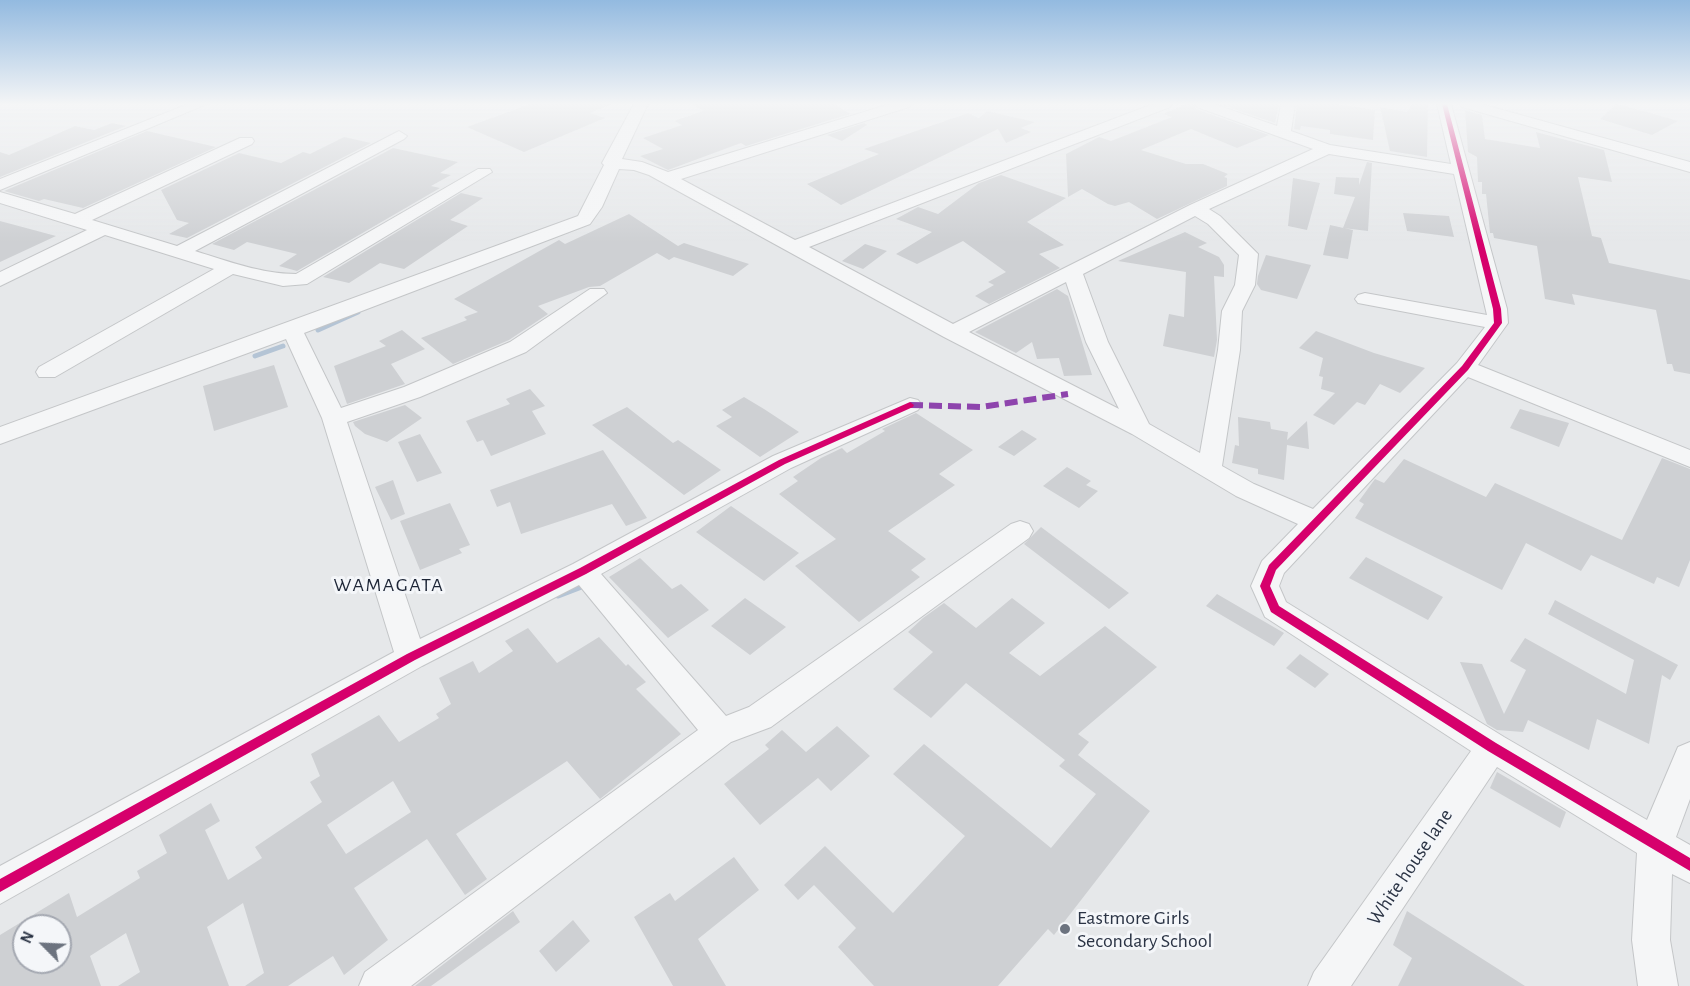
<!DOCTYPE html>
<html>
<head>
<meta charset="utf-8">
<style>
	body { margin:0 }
	#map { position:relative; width:1690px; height:986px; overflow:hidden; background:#e6e8ea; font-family:"Alegreya Sans",sans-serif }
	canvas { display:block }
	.north { position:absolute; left:12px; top:914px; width:60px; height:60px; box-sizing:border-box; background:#f4f6f9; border:2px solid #a4a8b1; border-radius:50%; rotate:294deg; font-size:16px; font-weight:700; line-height:24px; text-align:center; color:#2b3445 }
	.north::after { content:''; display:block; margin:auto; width:21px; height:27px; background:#6c737f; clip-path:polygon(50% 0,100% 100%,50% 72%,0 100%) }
</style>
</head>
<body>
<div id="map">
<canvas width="1690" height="986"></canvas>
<div class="north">N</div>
</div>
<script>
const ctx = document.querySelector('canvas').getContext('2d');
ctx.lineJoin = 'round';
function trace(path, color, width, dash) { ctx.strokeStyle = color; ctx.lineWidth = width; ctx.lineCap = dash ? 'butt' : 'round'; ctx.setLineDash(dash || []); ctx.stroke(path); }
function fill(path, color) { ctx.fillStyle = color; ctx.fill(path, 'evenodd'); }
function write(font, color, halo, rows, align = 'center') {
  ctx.font = font + ' "Alegreya Sans",sans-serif'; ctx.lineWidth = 6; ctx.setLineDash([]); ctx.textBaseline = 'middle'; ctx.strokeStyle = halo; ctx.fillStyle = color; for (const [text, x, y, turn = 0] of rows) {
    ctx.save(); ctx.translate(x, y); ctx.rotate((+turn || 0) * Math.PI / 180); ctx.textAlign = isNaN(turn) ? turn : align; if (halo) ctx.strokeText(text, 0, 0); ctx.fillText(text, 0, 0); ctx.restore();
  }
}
const streamFar1 = new Path2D(`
	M318,330L358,312
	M255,356L283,346`);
const stream = new Path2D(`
	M558,595L584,585`);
const building = new Path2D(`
	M530,104H612L590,113L605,118L524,152L467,127Z
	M692,104H835L850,114L746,146L741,143L668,170L640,156L663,149L643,138L682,125L674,121L703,111Z
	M1186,104H1193L1196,109L1269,135L1237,148L1191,129L1141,150L1186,164H1203L1228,174L1224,177L1227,178V186L1157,219L1129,202L1115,206L1108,204L1082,189L1068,197L1066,154L1099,137L1111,141L1172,117L1163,114Z
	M1219,104H1279L1275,123Z
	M1297,104H1335L1375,110L1373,140L1330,134V130L1301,126L1300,130L1294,129Z
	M1412,104H1428L1427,157L1390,151L1380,107L1407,112Z
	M1616,104L1647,112L1678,121L1652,135L1600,119Z
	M1465,110L1482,115L1485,139L1540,148L1536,132L1604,150L1612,182L1578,177L1592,236L1601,238L1609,263L1690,280V374L1674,371L1672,364H1667L1656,310L1572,294L1575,305L1545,299L1537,246L1494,238L1493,233H1490L1486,194H1482V182H1478L1477,157L1468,152Z
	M987,111L1035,122L1021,128L1031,132L1006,143L998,129L841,205L807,184L879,154L864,149L968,113L979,118Z
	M112,123L126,126L0,177V152L9,155L75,126L94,130Z
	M864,123L867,125L842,141L827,135Z
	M147,131L216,147L83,208L44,199L39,201L4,191Z
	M344,137L371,143L187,238L169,234L189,223L177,220L161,190L239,153L281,163L303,152L310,154Z
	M393,148L458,162L440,173L451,175L431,186L440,188L297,271L279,266L297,254L247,242L234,250L212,244Z
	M1367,162L1372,163L1368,231L1343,228L1355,197L1334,194L1336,177L1359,178V185Z
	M1001,175L1066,198L1027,222L1064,245L1039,254L1060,268L989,304L975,296L994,285L988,282L1006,272L963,241L917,264L896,254L932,232L896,219L918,207L938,214L979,183Z
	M1293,178L1320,183L1307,230L1288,226Z
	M461,193L483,198L450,220L468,226L404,269L380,263L349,283L323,277Z
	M1403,213L1449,216L1454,237L1407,231Z
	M629,214L678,246L684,243L749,264L733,276L674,257L669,260L657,253L600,286L589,287L538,306L548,314L509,340L453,364L421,338L467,320L464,317L478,312L454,299L559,240L565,244Z
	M0,221L56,236L0,262Z
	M1330,225L1353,230L1348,259L1323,255Z
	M1185,232L1207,243L1198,247L1219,257L1224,265V277L1214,276L1217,340L1214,357L1163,346L1169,314L1184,317L1186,272L1118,261Z
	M865,244L887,251L863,269L842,261Z
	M1266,255L1311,265L1297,299L1261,290L1257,284L1258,276Z
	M1057,289L1068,296L1092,375L1064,376L1059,358L1037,359L1032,342L1016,353L975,332Z
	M402,330L425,349L391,364L405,384L347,404L334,366L386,346L379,341Z
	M1316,331L1374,353L1425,368L1400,393L1380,384L1365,405L1357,402L1334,425L1313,415L1335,393L1321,389L1323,377L1319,376L1323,358L1299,348Z
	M274,365L288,407L214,431L203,386Z
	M530,389L545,406L532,411L546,434L491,456L483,440L477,442L466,421L510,404L506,399Z
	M744,397L764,409L799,432L760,457L716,426L732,417L722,410Z
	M405,405L422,418L387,442L365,434L355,426L353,422Z
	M627,407L673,443L678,440L721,470L684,495L592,425Z
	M1520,409L1569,423L1559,447L1510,428Z
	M916,413L973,450L939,474L955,485L888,531L926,559L911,570L920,577L859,622L795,566L836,539L779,494L798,481L793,477L821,458L842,448L847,453L885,431L882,429Z
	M1238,417L1270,422L1271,429L1288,432L1287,440L1307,421L1309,449L1287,445L1284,480L1258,474V469L1232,463L1235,445L1239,446Z
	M1022,430L1037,439L1014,456L998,447Z
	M420,434L442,473L417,482L398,442Z
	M603,450L647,518L626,526L612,504L521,534L510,502L497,507L490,490Z
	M1662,458L1690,469V560L1679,587L1657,577L1654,584L1591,555L1581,571L1526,543L1502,590L1355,518L1364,504L1359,501L1375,479L1384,483L1404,459L1486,497L1495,483L1622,540Z
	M1067,467L1091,481L1086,485L1098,491L1079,508L1043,486Z
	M393,480L405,514L391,520L375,487Z
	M450,503L470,545L459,549L462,553L420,570L400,521Z
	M731,506L799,553L764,581L696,532Z
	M1041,527L1129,593L1109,609L1024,544Z
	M1366,557L1443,597L1428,620L1349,578Z
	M640,558L672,589L681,584L709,610L668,638L609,577Z
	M1217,594L1284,633L1274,646L1206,606Z
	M745,598L786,627L750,655L711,626Z
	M1012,598L1045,623L1009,653L1040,676L1105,626L1157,667L1078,734L1089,742L1078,755L1150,811L1054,935L1048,929L998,986H874L838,947L856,928L814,885L798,900L784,885L825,846L893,913L965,836L893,774L924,744L1051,848L1096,794L1059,766L1065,760L966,683L931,718L893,689L933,652L908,632L923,618L944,603L976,628Z
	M1555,600L1678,665L1670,680L1662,675L1649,744L1597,719L1589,750L1528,720L1523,732L1497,730L1487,724L1460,662L1482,664L1504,714L1526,670L1510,661L1525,638L1626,694L1634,660L1548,614Z
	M528,628L557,663L599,637L626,666L628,664L646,682L636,689L681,734L600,799L567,761L456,834L487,879L465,895L427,839L354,888L388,940L344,975L333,956L288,986H245L264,973L243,903L207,927L229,986H118L140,972L126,933L90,956L101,986H0V935L69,893L77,917L140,878L137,871L167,853L159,835L211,803L220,821L205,830L228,880L262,858L255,847L322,802L310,782L320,776L311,754L379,715L399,742L439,718L436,714L451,704L439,678L473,661L479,673L513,651L505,641ZM393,781L411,812L346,854L327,825ZM24,926H60V962H24Z
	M1300,654L1329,674L1315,688L1286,668Z
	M837,726L870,756L831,791L818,778L760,825L724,784L769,749L765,745L782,730L806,752Z
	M1497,772L1566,812L1560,828L1490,788Z
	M734,857L759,890L698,939L726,986H673L634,917L670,893L675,901Z
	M513,911L520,922L431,986H415Z
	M1407,911L1525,986H1398L1412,958L1393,945Z
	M573,920L590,941L556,972L539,951Z`);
const minor = new Path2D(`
	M188,104H207L0,190V179Z
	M634,104H648L622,159L642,162L668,172L890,104H911L909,107L681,179L795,240L1153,104H1172L1170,107L809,247L953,324L1190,205L1313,149L1197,107L1195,104H1214L1277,126L1281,104H1295L1291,131L1330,145L1451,164L1437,104H1451L1507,309L1508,323L1478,365L1690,450V467L1468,377L1284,573L1279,586L1286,602L1504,737L1647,820L1678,747L1690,742V799L1676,837L1690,845V883L1672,874L1670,940L1678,986H1638L1632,940L1637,853L1497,767L1351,986H1308L1314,972L1471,751L1265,617L1251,586L1262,561L1298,524L1236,496L1132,434L944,337L649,175L634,170L619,169L602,207L590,224L304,333L341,408L404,387L510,342L590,289H604L607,293L526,352L420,397L347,422L420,639L573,564L773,456L910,398L918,400L922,405L918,410L791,468L601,574L726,716L749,707L1011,524L1020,521L1029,524L1033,531L1029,538L771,727L731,742L411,986H359L365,972L698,730L579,585L422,666L0,904V866L394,652L322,418L286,339L0,444V427L578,216L604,165L602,163ZM1329,154L1454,174L1487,315L1365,293L1358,295L1355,299L1358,303L1485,327L1457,363L1313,509L1254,484L1222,466L1240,350L1242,311L1255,285L1258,254L1220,216L1209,209ZM1195,216L1208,224L1239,255L1235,285L1222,311L1218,350L1200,453L1149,424L1108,342L1083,274ZM1066,282L1086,342L1119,409L969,332Z
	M1460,104H1481L1690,162V172L1462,107Z
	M399,131L407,136L404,139L195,251C227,261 262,274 296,274L478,169H490L492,172L307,284L283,286L233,274L55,377H39L36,372L39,367L214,269L105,235L0,286V272L87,230L0,203V192L75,214L240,138H252L254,141L252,144L92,220L177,246Z`);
const quiet = new Path2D(`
	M910,405L981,407L1068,394`);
const cycleway = new Path2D(`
	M1442,104H1447L1501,309L1502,323L1468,370L1276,570L1270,586L1279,606L1496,743L1690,858V871L1488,751L1271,612L1260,586L1269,565L1462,366L1494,323L1493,309Z
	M910,402L914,405L913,407L785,464L586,574L415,660L0,892V879L407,654L580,568L779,460Z`);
const markers = [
	[1065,929,6,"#6c737f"]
];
const quarterNames = [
	["WAMAGATA",389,585]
];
const nearStreetnames = [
	["White house lane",1410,867,-56]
];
const nearPoinames = [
	["Eastmore Girls",1077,918],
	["Secondary School",1077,941]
];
trace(streamFar1, '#b4c4d5', 5);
trace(stream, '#b4c4d5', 7);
fill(building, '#ced0d3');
trace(minor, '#c4c6c8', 2);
fill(minor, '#f5f6f7');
trace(quiet, '#8e44ad', 6, [13, 6]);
fill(cycleway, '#d6006c');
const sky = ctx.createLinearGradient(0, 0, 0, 242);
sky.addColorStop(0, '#93bae0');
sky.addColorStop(0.43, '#f4f5f6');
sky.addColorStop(1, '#f4f5f600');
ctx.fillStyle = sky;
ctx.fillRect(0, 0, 1690, 242);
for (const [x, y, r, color] of markers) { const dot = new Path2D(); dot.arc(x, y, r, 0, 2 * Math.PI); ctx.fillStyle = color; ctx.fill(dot); trace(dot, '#f4f6f9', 2); }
ctx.letterSpacing = '1.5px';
write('20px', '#1d2536', '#f4f6f9', quarterNames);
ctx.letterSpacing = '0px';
write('20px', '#2b3445', '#f4f6f9', nearStreetnames);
write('20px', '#2b3445', '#f4f6f9', nearPoinames, 'left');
</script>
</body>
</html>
